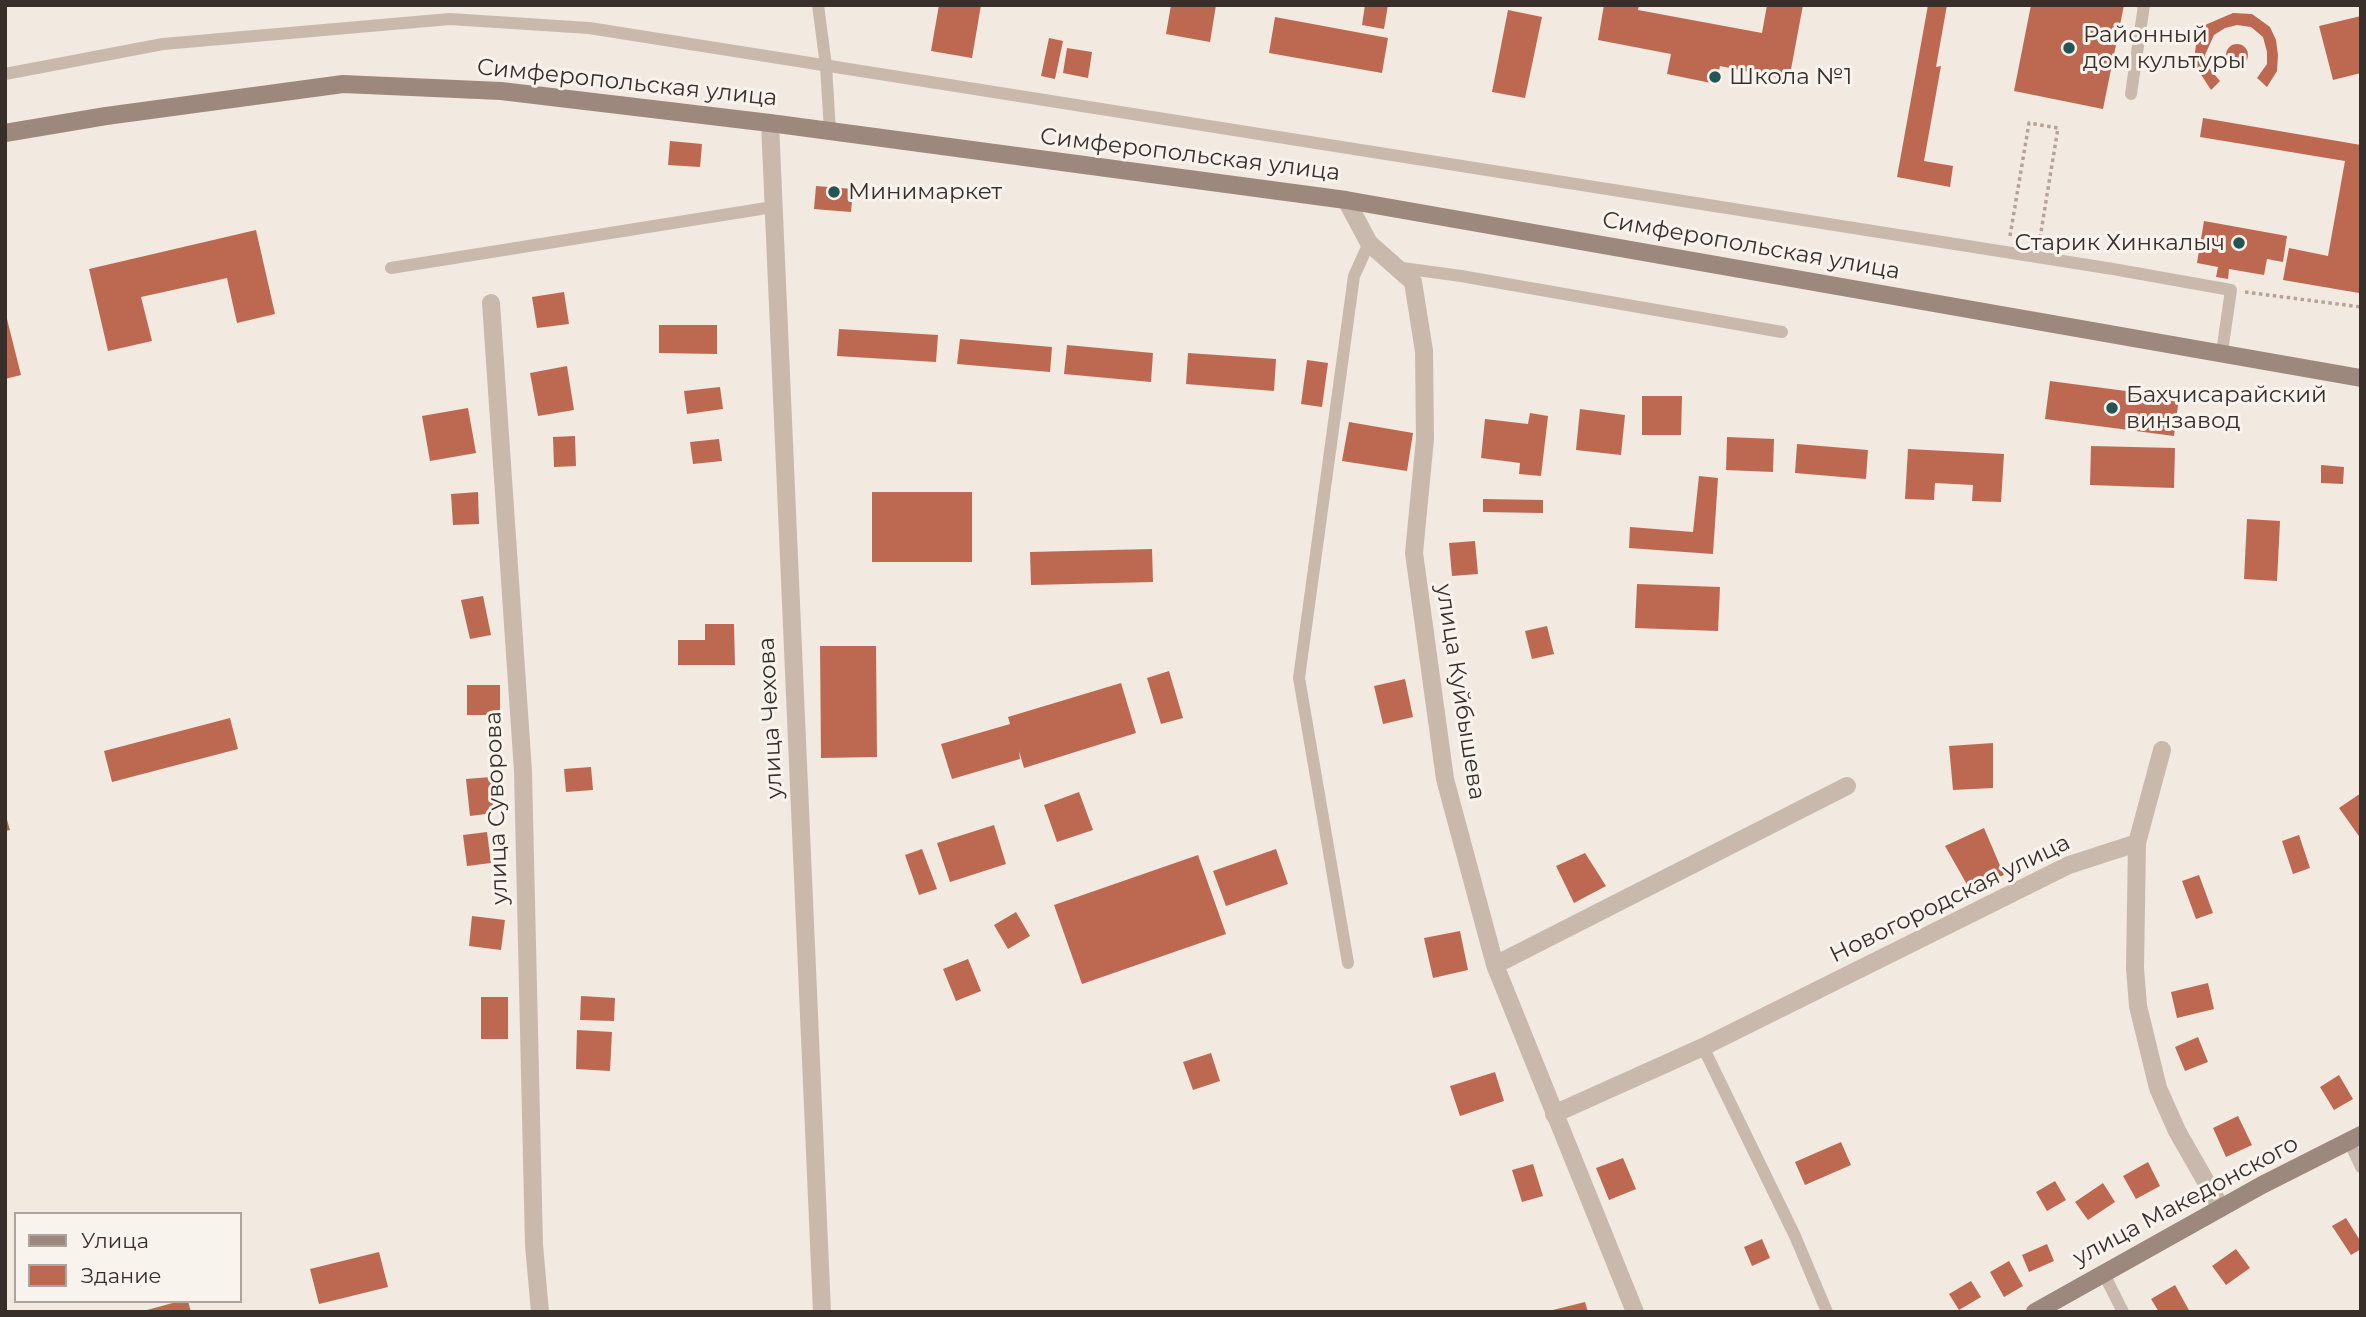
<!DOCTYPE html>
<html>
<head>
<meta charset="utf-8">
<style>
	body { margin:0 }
	#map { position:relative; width:2366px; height:1317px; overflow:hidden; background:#f2e9e0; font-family:Montserrat,sans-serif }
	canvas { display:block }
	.frame { position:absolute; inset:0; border:7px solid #382f2b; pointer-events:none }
	.legend { position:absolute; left:14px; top:1212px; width:228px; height:91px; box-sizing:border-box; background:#f9f3ed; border:2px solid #aca59f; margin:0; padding:9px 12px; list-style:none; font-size:21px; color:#382f2b }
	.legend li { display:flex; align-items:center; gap:14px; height:35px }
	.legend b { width:35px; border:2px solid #aca59f }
</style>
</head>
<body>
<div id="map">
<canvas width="2366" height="1317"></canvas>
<div class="frame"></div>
<ul class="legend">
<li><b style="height:9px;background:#9d887e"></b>Улица</li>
<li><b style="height:19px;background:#bd6952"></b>Здание</li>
</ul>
</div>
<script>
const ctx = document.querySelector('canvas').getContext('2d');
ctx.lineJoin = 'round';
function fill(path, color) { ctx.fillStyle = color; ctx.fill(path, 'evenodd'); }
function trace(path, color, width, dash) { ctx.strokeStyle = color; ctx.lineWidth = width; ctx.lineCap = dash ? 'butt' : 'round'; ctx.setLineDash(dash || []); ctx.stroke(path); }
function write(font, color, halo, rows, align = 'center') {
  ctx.font = font + ' Montserrat,sans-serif'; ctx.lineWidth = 6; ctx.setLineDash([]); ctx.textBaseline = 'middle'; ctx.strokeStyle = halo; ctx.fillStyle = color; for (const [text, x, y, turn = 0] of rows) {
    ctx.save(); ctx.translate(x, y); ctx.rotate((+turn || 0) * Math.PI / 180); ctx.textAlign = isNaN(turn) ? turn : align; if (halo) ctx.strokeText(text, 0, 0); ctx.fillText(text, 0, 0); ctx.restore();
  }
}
const building = new Path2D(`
	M939,5H981L972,58L931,51Z
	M1171,5H1216L1210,42L1166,34Z
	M1365,5H1388L1384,29L1362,25Z
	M1604,5H1639L1638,10L1762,33L1767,5H1803L1789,80L1720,66L1716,84L1667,74L1671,54L1598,40Z
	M1928,5H1947L1936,67L1941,66L1924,161L1953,166L1950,187L1897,177Z
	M2031,5H2124L2103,109L2014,91Z
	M1508,10L1542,17L1525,98L1492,92Z
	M2233,13L2252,14L2270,27L2276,40L2278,55L2277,71L2267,87L2257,78L2267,64V52L2263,37L2251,27L2237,25L2225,28L2214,35L2205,55L2207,66L2220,81L2211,90L2196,67L2195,52L2197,38L2205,25Z
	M2361,16V39H2359L2361,48V73L2333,80L2319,26Z
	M1275,17L1388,38L1382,73L1269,53Z
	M1049,38L1063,41L1055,79L1041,76Z
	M2226 55a11 11 0 1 1 22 0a11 11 0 1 1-22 0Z
	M1067,48L1092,52L1088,78L1063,73Z
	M2203,118L2361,145V282L2359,293L2283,280L2289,248L2328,256L2345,161L2200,137Z
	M670,141L702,144L700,167L668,165Z
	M816,186L853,189L851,212L814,209Z
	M2204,221L2287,236L2283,262L2267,259L2264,275L2229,269L2228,279L2216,277L2218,267L2197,263Z
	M256,230L275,314L237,323L227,278L141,297L152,341L108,351L89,269Z
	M564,292L569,324L537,328L532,297Z
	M5,311L21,375L5,379Z
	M659,325H717V354L659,353Z
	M839,329L938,335L936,362L837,356Z
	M960,339L1052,347L1050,372L957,364Z
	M1067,345L1153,353L1151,382L1064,374Z
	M1188,353L1276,359L1274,391L1186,384Z
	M1307,360L1328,363L1322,407L1301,404Z
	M567,366L574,410L538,416L530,373Z
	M2050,381L2179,398L2174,436L2045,419Z
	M720,387L723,409L687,414L684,391Z
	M1642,396H1682L1681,435H1642Z
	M468,408L476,453L430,461L422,416Z
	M1580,409L1625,415L1621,455L1576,450Z
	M1530,413L1548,416L1541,476L1519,474L1520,463L1481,458L1485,419L1528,424Z
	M1349,422L1413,433L1407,471L1342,461Z
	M575,436L576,466L554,467L553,437Z
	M1727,437L1774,439L1773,472L1726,470Z
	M719,439L722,461L693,464L690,442Z
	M1797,444L1868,450L1866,479L1795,473Z
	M2091,446L2175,448L2174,488L2090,485Z
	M1908,449L2004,454L2001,502L1972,501L1973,485L1935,483L1934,500L1905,499Z
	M2321,465L2344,467L2343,484L2321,483Z
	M1699,476L1718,478L1713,554L1629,548L1630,527L1693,532Z
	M478,492L479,524L453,525L451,494Z
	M872,492H972V562H872Z
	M1483,499L1543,500V513L1483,512Z
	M2247,519L2280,521L2277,581L2244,579Z
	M1475,541L1478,574L1452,576L1449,543Z
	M1152,549L1153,582L1031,585L1030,552Z
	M1637,584L1720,587L1718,631L1635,628Z
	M483,596L491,635L470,639L461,600Z
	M705,624H734L735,665H678V640H705Z
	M1547,626L1554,654L1532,659L1525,631Z
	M820,646H876L877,757L821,758Z
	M1169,671L1183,718L1161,724L1147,678Z
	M1405,679L1413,717L1383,724L1374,686Z
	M1121,683L1136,733L1024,768L1019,751L1020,759L952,779L941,744L1010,724L1008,717Z
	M467,685H500V715H467Z
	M230,718L238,749L112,782L104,751Z
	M1993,743V788L1953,790L1949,746Z
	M591,767L593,790L566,792L564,769Z
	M491,777L494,813L470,816L466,779Z
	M1079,792L1093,830L1057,842L1044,805Z
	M2361,793V839L2339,808Z
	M5,813L10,830L5,831Z
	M994,825L1006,864L950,882L937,843Z
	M1984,828L2004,875L1969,888L1945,846Z
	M487,832L491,863L467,866L463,835Z
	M2299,835L2310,868L2293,874L2282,841Z
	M922,849L937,889L919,895L905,855Z
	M1276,849L1288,884L1226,906L1213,871Z
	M1585,853L1606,886L1574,903L1556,866Z
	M1198,855L1226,934L1082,984L1054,905Z
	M2199,875L2213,913L2196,919L2182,881Z
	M1016,912L1030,936L1008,949L994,925Z
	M472,916L505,920L501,950L469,946Z
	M1460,931L1468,970L1433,978L1424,938Z
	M968,959L981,991L956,1001L943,969Z
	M2208,983L2214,1009L2177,1018L2171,992Z
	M581,996L615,998L614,1021L580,1020Z
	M481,997H508V1039H481Z
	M577,1030L612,1032L610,1071L576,1069Z
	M2198,1037L2208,1062L2185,1071L2175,1047Z
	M1211,1053L1220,1081L1193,1090L1183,1062Z
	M1495,1072L1504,1101L1460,1116L1450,1086Z
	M2339,1075L2353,1099L2334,1110L2320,1087Z
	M2238,1116L2252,1145L2226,1157L2213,1128Z
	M1841,1142L1851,1165L1805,1185L1795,1162Z
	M1623,1158L1636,1189L1609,1200L1596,1168Z
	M2148,1162L2160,1186L2136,1199L2123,1176Z
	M1533,1164L1543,1196L1522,1202L1512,1170Z
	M2055,1181L2066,1200L2047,1211L2036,1192Z
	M2103,1183L2115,1202L2088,1220L2075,1202Z
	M2346,1218L2361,1242V1249L2351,1255L2332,1226Z
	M1762,1239L1770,1258L1752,1266L1744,1247Z
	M2047,1244L2054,1261L2029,1272L2022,1255Z
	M2236,1249L2250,1268L2226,1285L2212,1266Z
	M379,1252L388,1287L319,1304L310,1269Z
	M2009,1261L2023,1286L2004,1297L1990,1272Z
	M1971,1281L1981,1297L1959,1310L1949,1294Z
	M2175,1285L2190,1312H2159L2151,1299Z
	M180,1301H188L191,1312H147V1310Z
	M1585,1302L1588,1312H1549V1311Z`);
const path = new Path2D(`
	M2010,236L2029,123L2058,128L2039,244
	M2245,292L2361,307`);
const service = new Path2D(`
	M818,5L826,66L830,131
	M5,74L163,44L450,19L589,28L2113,269L2231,290L2222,352
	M2131,94L2144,5
	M1395,267L1461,276L1782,332
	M391,268L773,207
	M1348,963L1299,678L1354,276L1369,243
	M1703,1047L1795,1236L1827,1312
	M2349,1141L2361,1167
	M2103,1272L2123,1312`);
const minor = new Path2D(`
	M770,123L822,1312
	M1346,200L1369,243L1413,282L1424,351L1425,439L1414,553L1445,779L1495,965L1635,1312
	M491,303L523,771L534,1245L540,1312
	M2162,750L2137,843L2135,968L2138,1006L2158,1088L2177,1131L2221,1208
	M1495,965L1847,786
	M1554,1114L1703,1047L2069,865L2137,843`);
const secondary = new Path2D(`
	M5,133L106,116L343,84L501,91L770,123L1346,200L2361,378
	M2035,1312L2262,1185L2361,1135`);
const markers = [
	[2069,48,7,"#235557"],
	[1715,77,7,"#235557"],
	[834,192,7,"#235557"],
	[2239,243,7,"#235557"],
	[2112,408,7,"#235557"]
];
const poiNames = [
	["Районный",2083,35],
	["дом культуры",2083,61],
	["Школа №1",1729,77],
	["Минимаркет",848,192],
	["Старик Хинкалыч",2225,243,"right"],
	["Бахчисарайский",2126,395],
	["винзавод",2126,421]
];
const streetNames = [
	["Симферопольская улица",627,83,6],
	["Симферопольская улица",1190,155,7],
	["Симферопольская улица",1751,246,10],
	["улица Куйбышева",1460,692,81],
	["улица Чехова",771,718,-93],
	["улица Суворова",497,808,-92],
	["Новогородская улица",1950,899,-26],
	["улица Македонского",2186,1201,-28]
];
fill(building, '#bd6952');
trace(path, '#b5a397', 3.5, [3.5, 3.5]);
trace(service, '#c9b9ad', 12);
trace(minor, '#c9b9ad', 18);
trace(secondary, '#9d887e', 18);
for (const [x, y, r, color] of markers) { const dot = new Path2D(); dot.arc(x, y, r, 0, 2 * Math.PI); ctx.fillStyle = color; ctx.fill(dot); trace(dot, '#f9f3ed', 2.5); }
write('23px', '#382f2b', '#f9f3ed', poiNames, 'left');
write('23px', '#382f2b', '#f9f3ed', streetNames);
</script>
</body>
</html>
